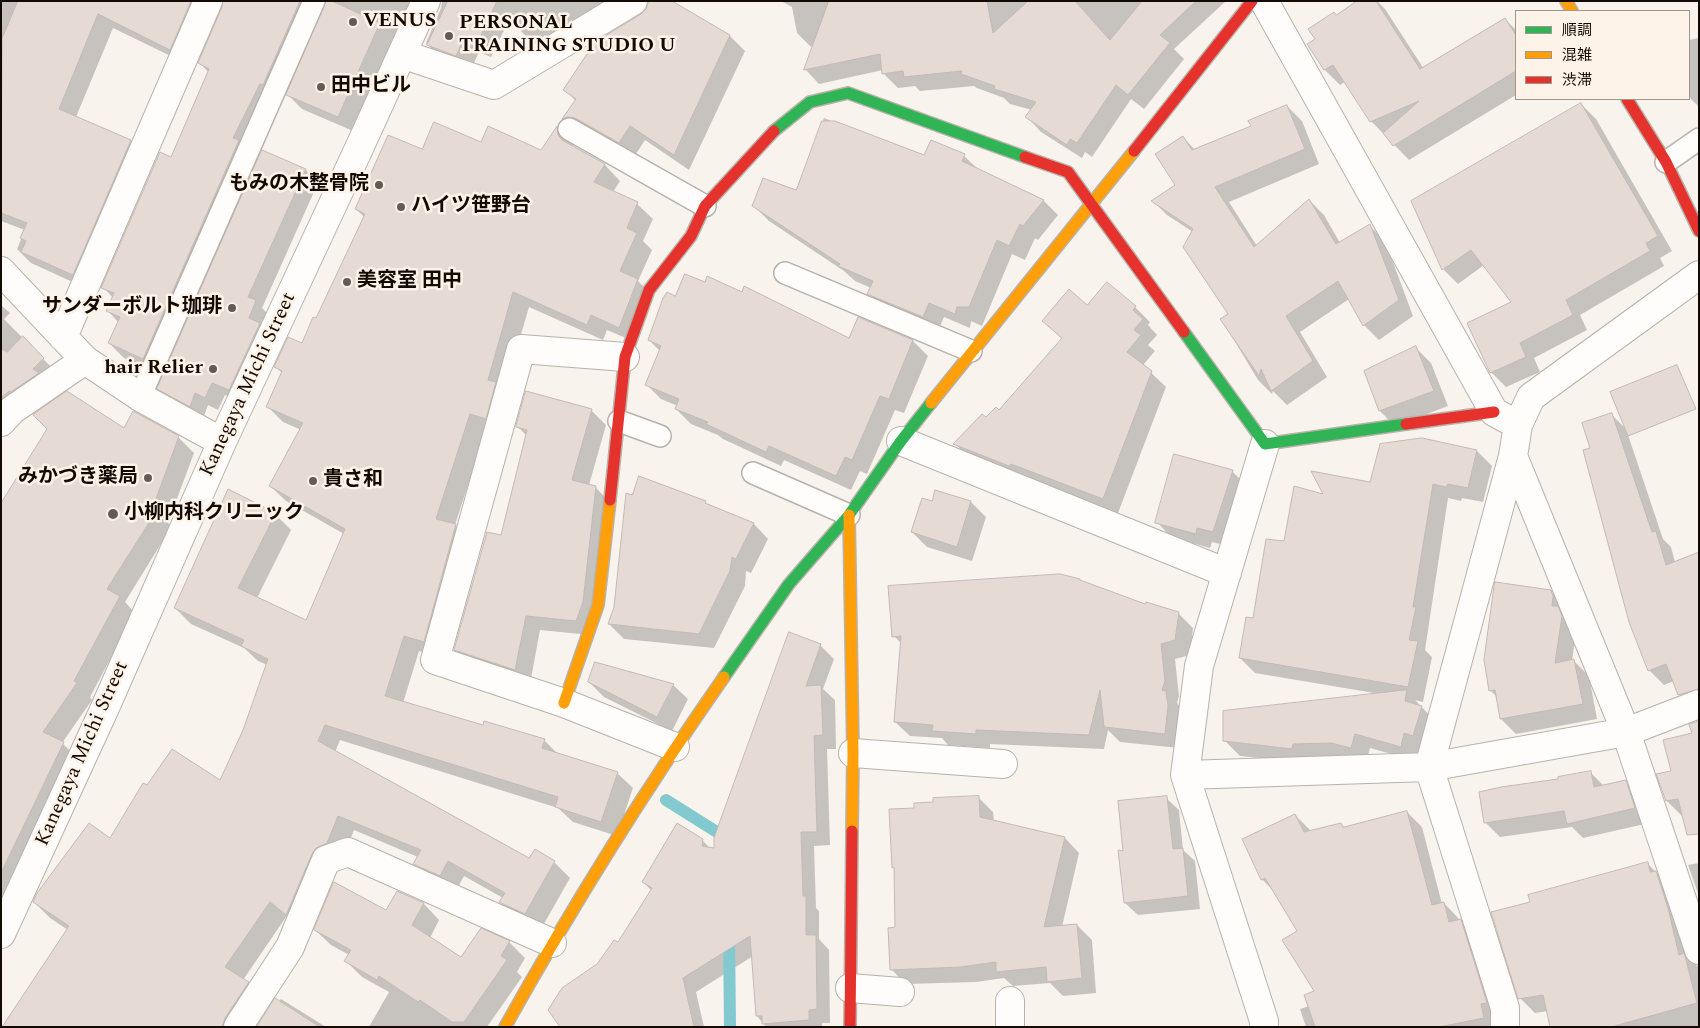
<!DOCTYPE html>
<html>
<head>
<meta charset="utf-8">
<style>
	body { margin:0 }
	#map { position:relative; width:1700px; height:1028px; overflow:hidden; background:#f8f3ed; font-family:Spectral,"Noto Sans JP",serif }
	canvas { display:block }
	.frame { position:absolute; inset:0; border:2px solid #130b03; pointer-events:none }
	.legend { position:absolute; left:1515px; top:10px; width:175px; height:90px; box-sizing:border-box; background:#fdf3e8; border:1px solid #9f968c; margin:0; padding:6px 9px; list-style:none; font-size:15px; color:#130b03 }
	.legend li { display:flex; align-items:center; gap:10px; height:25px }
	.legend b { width:25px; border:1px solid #9f968c }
</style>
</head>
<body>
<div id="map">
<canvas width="1700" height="1028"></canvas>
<div class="frame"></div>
<ul class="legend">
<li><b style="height:6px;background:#30b455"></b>順調</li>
<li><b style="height:6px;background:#ff9f0a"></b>混雑</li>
<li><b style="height:6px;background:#e5322d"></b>渋滞</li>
</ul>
</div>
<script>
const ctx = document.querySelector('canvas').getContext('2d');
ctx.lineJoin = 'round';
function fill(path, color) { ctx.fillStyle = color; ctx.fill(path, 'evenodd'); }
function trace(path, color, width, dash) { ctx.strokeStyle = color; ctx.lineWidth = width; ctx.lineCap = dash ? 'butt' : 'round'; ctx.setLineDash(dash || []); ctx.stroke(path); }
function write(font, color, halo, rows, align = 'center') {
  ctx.font = font + ' Spectral,"Noto Sans JP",serif'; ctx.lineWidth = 5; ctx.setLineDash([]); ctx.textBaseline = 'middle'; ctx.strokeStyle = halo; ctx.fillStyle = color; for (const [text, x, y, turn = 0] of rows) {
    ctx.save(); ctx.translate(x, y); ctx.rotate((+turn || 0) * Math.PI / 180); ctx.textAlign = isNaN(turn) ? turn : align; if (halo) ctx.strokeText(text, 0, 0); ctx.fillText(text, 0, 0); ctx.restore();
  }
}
const shadow = new Path2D(`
	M1,1H218L185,63L113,28L76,117L130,141L145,155L88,289L31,263L17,249L25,230L1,221Z
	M224,1H435L353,131L302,109L288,95L327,3L321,6L158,373L124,358L109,343L119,323L107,310L113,298L103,287L172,158L208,72L200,63Z
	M442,1H609L544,43L541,40L534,44L519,29L511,16L491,57L479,52L471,69L440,57L426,43L441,8Z
	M781,1H1226L1174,49L1184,59L1144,109L1131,99L1092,157L1085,152L1082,158L1041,132L1027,117L1032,110L1010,104L1004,98L977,88L974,86L920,91L915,86L898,88L883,73V70L819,84L805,69L815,42L811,47L797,33L792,7Z
	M1359,1H1377L1385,9L1424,69L1505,19L1516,30V95L1409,160L1371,121L1345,82L1340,85L1325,70L1309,45L1317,39L1336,16Z
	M672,2L730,36L745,51L689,170L645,140L634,157L578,133L564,118L576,101L565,90Z
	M1699,38V107L1691,99L1689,94V40Z
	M1581,104L1596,119L1672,251L1660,258L1664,266L1580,315L1587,330L1534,358L1540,372L1506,387L1491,372L1469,323L1513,303L1484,265L1458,284L1443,269Z
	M1287,106L1302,121L1319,164L1229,202L1257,246L1309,200L1324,215L1340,243L1370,226L1385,241L1413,316L1379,340L1364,325L1349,299L1300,332L1327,377L1287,405L1273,391L1272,394L1258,380L1222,320L1230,315L1193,232L1167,215L1153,201L1177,185L1183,137L1195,150L1252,127Z
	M824,118L925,157L964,156L980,171L1044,201L1058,215L1038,240L1035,238L1025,260L1012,254L982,326L971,321L970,328L944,317L938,331L884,309L869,294L871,288L855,281L844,271L769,221L754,206L796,192Z
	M557,128L573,143V147L605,165L620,181L613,192L637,204L653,219L643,241L652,250L638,281L653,296L635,342L607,330L603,340L529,307L504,393L486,429L455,525L471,541L439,657L419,651L403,703L484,727L544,740L558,754L617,773L633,788L617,836L573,822L558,808L340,740L335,752L529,859L535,851L554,862L570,878L541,929L516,918L500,902L503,898L464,876L456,891L430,879L414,864L418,857L354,830L343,858L302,929L286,917L243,980L264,998L245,1027H3L68,930L50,918L34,902L110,840L148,787L221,782L244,730L267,665L258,661L244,648L191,624L175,608L275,514L291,530L257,598L307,622L344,534L286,501L270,486L301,430L283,422L267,406L282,373L276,367L302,345L317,320L364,217L356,209L423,151L482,144L541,152Z
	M263,152L306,170L318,183L262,308L268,314L242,402L225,395L218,410L208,405L203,419L172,401L159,388Z
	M1107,284L1135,307L1150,322L1148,325L1157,335L1148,345L1155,351L1143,365L1166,387L1118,513L970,458L955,444L986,419L1000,411L1062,339L1044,321L1087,307Z
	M676,298L849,340L858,319L913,341L928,356L904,413L895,410L867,474L860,471L851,490L784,460L781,466L723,439L718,435L691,424L676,409L678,406L661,399L647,385L660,351L649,340Z
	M1,305L10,313L4,319L58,374L1,419Z
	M1416,348L1431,363L1448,406L1395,426L1380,411L1365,372Z
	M591,410L606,425L589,485L595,487L610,502L591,635L540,630L530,684L470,664L455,649L502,537L527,436L517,426Z
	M1611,414L1626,429L1663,539L1671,547L1675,562L1699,553V694L1689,697L1674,681L1664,685L1649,670L1592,449Z
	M124,430L178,437L194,453L168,523L172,526L125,602L135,613L90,697L92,700L62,743L79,759L1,920V503L8,495Z
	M1421,439L1477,451L1492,466L1483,502L1462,498L1461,501L1448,498L1425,650L1432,657L1423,702L1415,700L1436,722L1428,750L1419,748L1416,761L1370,748L1366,762L1307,763L1240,756L1225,741L1380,694L1255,673L1240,658L1285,543L1325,496L1371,483Z
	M1232,471L1247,486L1228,546L1212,542L1210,548L1171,537L1157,522Z
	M936,492L971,502L986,517L972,561L927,547L912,532L933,502Z
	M705,502L709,506L754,524L768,539L751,573L746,571L745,586L714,648L624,639L609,624Z
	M1550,591L1566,606L1576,632L1572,661H1574L1589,676L1597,719L1516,734L1501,719L1497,697L1490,690Z
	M1146,605L1178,613L1193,628L1190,655L1175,659L1179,696L1177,703L1180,707L1179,748L1120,742L1108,730L1104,749L990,744V748L948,745L942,738L910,736L895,722L902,644L894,636Z
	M789,633L821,646L834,659L823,689L835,700L836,749H827L830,845L814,846L816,908L819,911V939L829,950L830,1023H822V1027H766L757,1016L753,956L696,992L704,1027H561L598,965L618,944L652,891L643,882L702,840L711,849L715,850Z
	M589,682L673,685L688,699L672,731L604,697Z
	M1590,772L1604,786L1625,782L1640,796L1649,823L1583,838L1572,827L1500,837L1485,822L1559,780Z
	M1673,772L1699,812L1682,816L1667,801Z
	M978,797L993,812L994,821L1065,838L1079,853L1062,927L1077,925L1092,940L1096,993L1063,996L1050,983L1013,986L1004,978L976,982L906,984L891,969L897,929L895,869L893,867L916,809Z
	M1166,798L1179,810L1183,850L1195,861L1200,909L1138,915L1125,903V853Z
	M1407,812L1422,827L1442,904L1444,903L1475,936L1497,1027H1306L1300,1009L1309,1006L1316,992L1299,932L1274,892L1262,879L1295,815L1311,831L1341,824L1345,828Z
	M1699,863V896L1688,865Z
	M1648,864L1671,887L1697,966H1699V1027H1551L1548,1011L1535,1013L1520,998L1532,903Z
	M398,893L424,904L439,920L430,938L461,959L509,942L525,958L517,972L522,977L487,1027H369L389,992L362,977L346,961L349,955L331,945L315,930L387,912Z
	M281,999L326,1027H258Z`);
const stream = new Path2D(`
	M666,800L728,839V840
	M729,933L730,1027`);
const building = new Path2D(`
	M18,1H191L170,50L98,14L59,109L131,140L73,275L21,252L26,241L20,238L27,223L1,213L2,39Z
	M223,1H300L263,85L260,84L233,138L239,140L143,359L108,343L120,317L106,311L114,293L101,288L160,152L171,157L209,69L198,63L222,7Z
	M326,1H332L380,23L338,117L286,95Z
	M448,1H497L477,44L464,38L456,56L427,45Z
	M649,1H672L730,35L674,155L630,126L619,143L575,118L568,117L562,119L576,99L563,90L595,42L641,14L646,9Z
	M829,1H987L993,33L1028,1H1075L1110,40L1142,1H1196L1160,35L1170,43L1128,95L1116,85L1077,143L1070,139L1067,145L1025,117L1036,102L994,89L995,86L961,74L962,71L904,77L903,71L882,74L880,54L804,70Z
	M1357,1H1376L1420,69L1505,18L1516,35V71L1393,146L1383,133L1419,101L1370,122L1333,65L1324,70L1307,44L1315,39L1308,29L1334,12L1336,15Z
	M1581,103L1658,236L1646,243L1650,251L1566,300L1573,315L1520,343L1526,357L1490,373L1467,323L1511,302L1471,250L1442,270L1411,201Z
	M1287,105L1305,149L1215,187L1254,247L1309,199L1336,244L1370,224L1399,300L1363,326L1338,281L1286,316L1313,361L1271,391L1261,369L1259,376L1220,319L1228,314L1183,247L1193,229L1151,201L1175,185L1155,154L1183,136L1192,150L1251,126L1248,121Z
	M822,121H835L924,155L931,140L965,154L962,161L1044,200L1023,226L1020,224L1009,246L997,240L969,307H957L955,314L929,303L923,317L867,294L873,281L838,266L840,264L752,206L763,178L796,190Z
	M434,122L481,142L488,126L541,150L557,126L558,135L562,140L605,164L594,182L638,202L627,228L637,233L620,271L638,279L619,328L591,315L587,325L513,292L488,380L496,382L486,419L470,414L436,519L456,524L424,642L404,636L385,696L483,725L484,721L545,739L542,748L618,772L601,822L555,807L558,797L325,725L318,741L529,858L535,849L555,861L525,914L499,902L505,893L448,861L440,876L413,864L421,850L338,816L327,843L316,848L312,854L286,915L270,902L225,967L249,982L225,1018L222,1027H2L69,926L33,902L37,893L89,823L110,838L143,783L147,785L172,749L220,780L243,730L268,659L241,646L244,640L174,608L228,489L276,513L238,588L306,620L345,529L269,486L303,423L266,407L282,371L274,367L288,337L302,343L313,317L316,318L365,214L355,209L388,135L422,149Z
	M262,150L306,169L248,297L256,300L249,318L260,323L229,390L212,383L205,398L195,393L190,407L157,389Z
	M685,274L705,282L707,276L742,292L744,286L849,338L858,317L913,340L889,399L880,396L852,460L845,457L836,476L769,446L766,452L706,424L708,422L675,409L679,399L645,385L661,346L648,340L663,298L667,292L675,296Z
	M1107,282L1136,306L1133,310L1143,319L1134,330L1141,335L1127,352L1152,371L1103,499L1011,464L1009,466L953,444L982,414L986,417L996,407L999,410L1062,338L1042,321L1069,289L1087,305Z
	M23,336L44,358L33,369L39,373L11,392L9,391L1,398V348L7,352Z
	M1416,346L1434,391L1379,411L1364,371Z
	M1677,365L1696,409L1628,436L1610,392Z
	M67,391L124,428L133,411L179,436L153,507L157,510L107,589L120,596L74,681L77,683L43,732L64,742L1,873V503L47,429L33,415Z
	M526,391L592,409L572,480L596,486L583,602L576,621L526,616L515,670L454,650L487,532L501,535L527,430L516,427Z
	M1612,413L1652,532L1656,531L1666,565L1699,552V689L1678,695L1666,664L1648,671L1629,622L1583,450L1590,448L1582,423Z
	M1422,438L1477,450L1468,488L1448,484L1446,487L1433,484L1413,607H1416L1409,640L1418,641L1408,687L1239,658L1246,617L1253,618L1266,539L1284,541L1294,486L1323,494L1311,471L1370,482L1380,444Z
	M1174,454L1233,470L1213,532L1197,528L1196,534L1155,523Z
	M639,476L706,501L705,503L754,523L736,559L732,557L730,571L699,634L608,624L614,607L626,493L632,495Z
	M935,490L971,501L957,547L911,532L922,498L932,501Z
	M1060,574L1080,579V580L1145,604L1146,602L1179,612L1175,640L1161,644L1165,681L1162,690L1166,691L1168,706L1165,734L1104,727L1100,690L1089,735L976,730V734L932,731L933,725L894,722L901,636L892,637L888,586Z
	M1495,582L1551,590L1553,596L1552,606H1558L1562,616L1555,663L1574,659L1583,704L1500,719L1495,690L1489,691L1484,660Z
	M789,632L821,644L806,686L821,685L823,735L814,736L817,832H801L803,896H806V935H816L817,1009L809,1010V1020L762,1024V1016H756L750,936L683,978L694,1027H560L548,1010L562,988L597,964L614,940L618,942L652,888L642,882L677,823L703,839L702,846L714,848V838Z
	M595,662L674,684L657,717L588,682Z
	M1407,690L1405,701L1422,706L1413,736L1404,733L1401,747L1355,734L1351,748L1331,743L1293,744L1292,749L1223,741V711Z
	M1699,721V834L1687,835L1678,799L1666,801L1656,774L1671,771L1663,740L1692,733L1689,725Z
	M1591,771L1594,787L1626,780L1635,808L1567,824L1564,811L1484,823L1479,792L1501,787L1558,779V777Z
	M979,796L980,817L1065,837L1044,927L1077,924L1082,978L1047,982L1046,967L996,972V962L961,967L890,970L888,928L895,927L894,867L892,868L889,809L914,808V803L933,802V798Z
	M1167,796L1173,849L1183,848L1188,896L1124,903L1118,850L1123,851L1118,801Z
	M1407,811L1432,905L1444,902L1449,922L1461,919L1487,1003L1481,1004L1484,1018L1439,1027H1315L1304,995L1314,991L1282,940L1297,931L1265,878L1261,880L1242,839L1295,814L1304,832L1341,823L1343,827Z
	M1648,862L1650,872L1656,871L1668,908L1679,955L1684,953L1685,956L1697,1003L1611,1027H1550L1543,995L1518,999L1491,912L1530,902L1528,895Z
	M334,882L386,910L397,891L424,903L412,925L461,957L481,928L510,941L501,956L507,960L464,1022H452L420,1000L418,1002L379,976L377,980L344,961L351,950L314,930Z
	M275,998L320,1027H257Z`);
const lane = new Path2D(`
	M569,129L705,206
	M1666,162L1699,139
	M785,273L971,351
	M140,397L314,1
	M619,421L660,436
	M753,473L849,515`);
const street = new Path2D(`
	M1264,1L1494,412L1518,425L1531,397L1699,275
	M402,54L494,85L633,1
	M1,271L85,360L140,397L222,442
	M63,337L208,1
	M625,357L521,349L435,660L564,703L675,747
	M1,422L12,410L85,360
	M901,441L1227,573
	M1513,456L1626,732L1699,950
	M853,753L1003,764
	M1185,775L1429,767L1626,732L1699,704
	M1,934L104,710L222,442L361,144L426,1
	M850,988L900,992
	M238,1027L290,947L326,860L348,852L552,943
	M1010,1027V1001
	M1264,1027V1021L1185,775L1199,666L1265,444
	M1505,1027V1008L1429,767L1513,456L1518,425`);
const fast = new Path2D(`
	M774,131L810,102L848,93L1025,157
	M1184,332L1265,444L1406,424
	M724,677L789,584L849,515L901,441L931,403`);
const slow = new Path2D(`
	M1566,1L1572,11
	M931,403L1134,151
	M849,515L853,753L852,831
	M564,703L598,605L610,500
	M505,1027C572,907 645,790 724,677`);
const jam = new Path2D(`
	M1627,99L1666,162L1699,231
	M1134,151L1252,1
	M1025,157L1068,172L1184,332
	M1406,424L1494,412
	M610,500L625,357L649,290L691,236L705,206L774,131
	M850,1027L852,831`);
const markers = [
	[353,22,5,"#635c55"],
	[449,36,5,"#635c55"],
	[321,87,5,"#635c55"],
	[379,185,5,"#635c55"],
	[401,207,5,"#635c55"],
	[347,282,5,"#635c55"],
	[232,308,5,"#635c55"],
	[213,369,5,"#635c55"],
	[148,478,5,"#635c55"],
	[313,481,5,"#635c55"],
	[113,514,6,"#635c55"]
];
const poiNames = [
	["VENUS",363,22],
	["PERSONAL",459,24],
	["TRAINING STUDIO U",459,47],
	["田中ビル",331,87],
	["もみの木整骨院",369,185,"right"],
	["ハイツ笹野台",411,207],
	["美容室 田中",357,282],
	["サンダーボルト珈琲",222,308,"right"],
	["hair Relier",203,369,"right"],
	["みかづき薬局",138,478,"right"],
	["貴さ和",323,481],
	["小柳内科クリニック",124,514]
];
const streetNames = [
	["Kanegaya Michi Street",249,385,-65],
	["Kanegaya Michi Street",83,754,-66]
];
fill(shadow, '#0003');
trace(stream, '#82c9d0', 12);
fill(building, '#e6dad5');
trace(building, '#c3b9b5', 1);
trace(lane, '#b8b2aa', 24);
trace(street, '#b8b2aa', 30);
trace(fast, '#b8b2aa', 14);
trace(slow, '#b8b2aa', 14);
trace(jam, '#b8b2aa', 14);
trace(lane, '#fefdfc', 21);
trace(street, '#fefdfc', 28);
trace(fast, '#30b455', 11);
trace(slow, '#ff9f0a', 11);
trace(jam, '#e5322d', 11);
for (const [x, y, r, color] of markers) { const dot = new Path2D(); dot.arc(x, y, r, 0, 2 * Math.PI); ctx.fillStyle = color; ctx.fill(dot); trace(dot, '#fdf3e8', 2); }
write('bold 20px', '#130b03', '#fdf3e8', poiNames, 'left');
write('20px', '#130b03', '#fdf3e8', streetNames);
</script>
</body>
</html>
